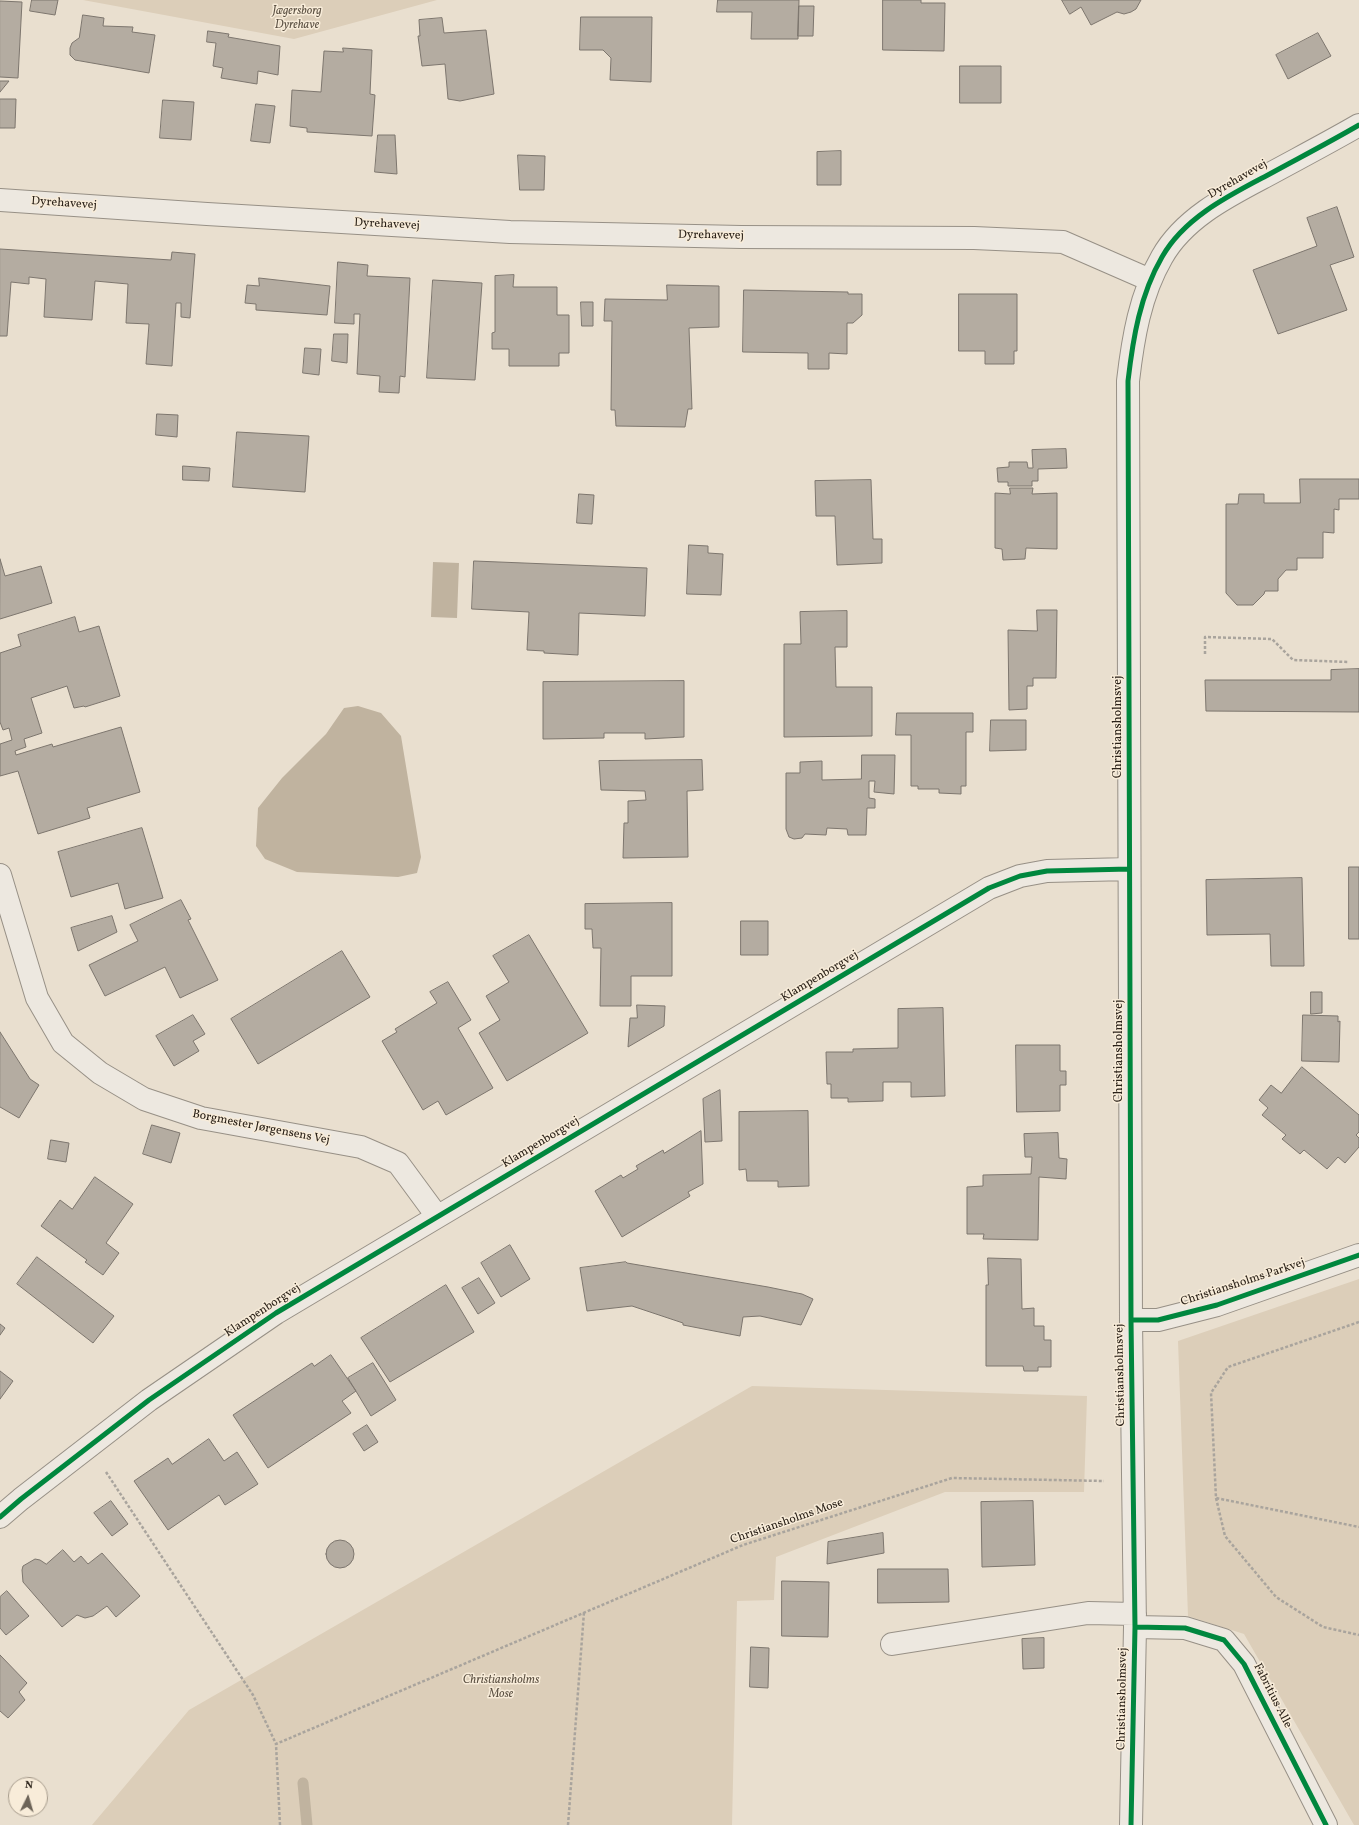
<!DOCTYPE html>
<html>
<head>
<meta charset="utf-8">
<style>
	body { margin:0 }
	#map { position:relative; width:1359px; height:1825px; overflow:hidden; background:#e9dfcf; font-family:Vollkorn,serif }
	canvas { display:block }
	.north { position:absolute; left:8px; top:1777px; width:40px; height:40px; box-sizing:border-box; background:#f8ecd9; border:1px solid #a69b8c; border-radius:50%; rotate:5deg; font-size:11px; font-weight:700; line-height:16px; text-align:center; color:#2a2118 }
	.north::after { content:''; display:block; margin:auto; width:14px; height:18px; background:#6d6458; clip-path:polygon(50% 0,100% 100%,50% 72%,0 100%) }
</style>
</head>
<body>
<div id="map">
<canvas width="1359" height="1825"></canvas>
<div class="north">N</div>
</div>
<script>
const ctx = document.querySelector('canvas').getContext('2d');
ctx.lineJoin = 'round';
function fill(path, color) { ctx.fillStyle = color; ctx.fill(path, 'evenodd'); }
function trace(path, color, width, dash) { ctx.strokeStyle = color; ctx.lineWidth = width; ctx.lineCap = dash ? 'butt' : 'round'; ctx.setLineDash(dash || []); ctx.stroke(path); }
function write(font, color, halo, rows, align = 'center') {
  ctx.font = font + ' Vollkorn,serif'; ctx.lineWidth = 3; ctx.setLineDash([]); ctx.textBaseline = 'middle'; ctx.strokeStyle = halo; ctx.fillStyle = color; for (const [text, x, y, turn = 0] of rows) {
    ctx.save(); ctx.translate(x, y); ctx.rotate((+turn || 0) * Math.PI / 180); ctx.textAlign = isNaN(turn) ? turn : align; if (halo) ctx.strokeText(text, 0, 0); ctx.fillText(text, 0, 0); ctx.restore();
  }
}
const green = new Path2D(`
	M83,0H437L294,39Z
	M1359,1279V1825H1354L1244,1634L1188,1616L1178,1341Z
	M752,1386L1087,1396L1084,1492H945L776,1557L774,1600L737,1601L732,1825H92L189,1710Z`);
const water = new Path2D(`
	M433,562L459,563L457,618L431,617Z
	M358,706L381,713L401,736L421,857L417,873L398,877L297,872L265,859L256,846L258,808L282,778L326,734L344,708Z`);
const stream = new Path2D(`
	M303,1783L307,1825`);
const building = new Path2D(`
	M32,0H58L55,15L30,11Z
	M718,0H799L798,39H751L752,12H717Z
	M883,0H921V3H945L944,51L883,50Z
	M1062,0H1141L1136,9L1131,12L1124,14L1117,12L1091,25L1081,7L1070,14Z
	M0,1L22,2L18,78L0,77Z
	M799,6H814L813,36H798Z
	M83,15L104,18L103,26L133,27L132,32L155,35L149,73L75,60L70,55V48L72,43L79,38Z
	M581,17H652L651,82L610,80L611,58L603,50H580Z
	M442,18L444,33L486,30L494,94L460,101L448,99L445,64L422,66L418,36H420L419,20Z
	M208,31L229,34L228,37L280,46L278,75L258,71L257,84L221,78L223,68L213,66L216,43L207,42Z
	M1318,33L1331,56L1288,79L1276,55Z
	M343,48L372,50L370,94L375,95L372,136L307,132V128L290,126L292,90L321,92L324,51L343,52Z
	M960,66H1001V103H960Z
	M0,81H9L0,92Z
	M0,99H16L15,128H0Z
	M163,100L194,102L191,140L160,138Z
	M256,104L275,106L270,143L251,141Z
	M378,135H395L397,174L375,172Z
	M841,151V185H817V152Z
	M518,155L545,156L544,190H520Z
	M1337,207L1354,257L1330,265L1347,310L1278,334L1253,270L1317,246L1307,218Z
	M0,249L171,260L172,252L195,254L190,318L181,317V303H176L172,366L146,364L149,324L126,323L128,284L95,281L92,320L44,317L46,279L29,277V284L11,282L7,336H0Z
	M338,262L368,265L367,276L410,278L405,377L400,376L399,393L379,392L380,376L357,374L360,314H354V324L335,323Z
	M514,275L513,287H557V315H569V353H559V366H509V349H492V333L495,332V276Z
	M259,278L330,286L327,315L256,310V304L245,303L247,285L259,286Z
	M433,280L482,283L475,380L427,378Z
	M667,285L719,286V327L689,328L692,409H688L685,427L616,426L615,410H611L612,321H604L605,299L667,300Z
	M744,290L848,292V294H862V315L853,323H847V354L829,353V369H808V353L743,352Z
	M959,294H1017V351H1014V364H985V351H959Z
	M581,302H593V326H582Z
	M334,334H348L347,363L332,361Z
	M305,348L321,349L319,375L303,373Z
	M157,414L178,415L177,437L156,435Z
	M237,432L309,436L305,492L233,487Z
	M1066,449L1067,468L1038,469V481H1032V486H1008V482H998L997,468L1009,467V462H1027L1028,468H1033L1032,450Z
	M183,466L210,468L209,481L183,480Z
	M1300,479H1359V499H1339V510L1334,509V533L1323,532V558H1297V570H1286L1278,579V591H1265L1264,594L1253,605H1237L1226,593V504H1238L1239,494H1264V503H1300Z
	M871,480L873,539H882V563L837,565L835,516H816L815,481Z
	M1010,488H1033L1032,494L1057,493V549L1026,548L1025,559L1003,560L1002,549L995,548V493L1010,494Z
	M579,494L594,495L592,524L577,523Z
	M689,545L708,546V553L723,554L721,595L687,594Z
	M0,559L5,576L41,566L52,603L0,619Z
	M474,561L647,568L645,616L579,613L578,655L544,653V651L527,650L529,612L472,609Z
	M1037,610H1057L1056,678H1033V686H1027V709L1009,710L1008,630L1037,631Z
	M847,611V647H835L836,687H872V736L784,737V644H801L800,612Z
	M75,617L79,632L99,626L120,696L85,707L84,706L74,708L67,686L31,698L42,733L24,739L26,747L15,751L16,755L52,744L53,747L121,727L140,792L87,808L90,818L38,834L18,771L0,776V744L12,740L9,728L3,730L0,722V653L21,646L18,635Z
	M1359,669V712L1206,711L1205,680H1331V670Z
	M684,681V737L645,739V733H604V738L543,739V682Z
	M897,713H973V732H966V786H961V794L939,793V789H918V786H911V735H896Z
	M991,720H1026V750L990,751Z
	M862,755H895L894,794L874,792L875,781H869V798L875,799V808H867L866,835H848L847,829L827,828L826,835L805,834L802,838L794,839L789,837L786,829V773H800V762L822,761V780L861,779Z
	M702,760L703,790L687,791L688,857L623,858L624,823H628V801L646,800L645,791L601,790L599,761Z
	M142,828L163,898L125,909L118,883L71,897L58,852Z
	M1349,867H1359V939H1349Z
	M1302,878L1304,966H1271L1270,934L1207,935L1206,880Z
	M181,900L191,919L188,920L218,980L180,998L165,967L105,996L89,965L138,941L130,925Z
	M672,903V976H631V1006H600L601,948H593L592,929H585V904Z
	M112,916L117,932L78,951L71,928Z
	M741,921H768V955H741Z
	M529,935L588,1033L507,1081L479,1033L500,1020L486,996L509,982L493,956Z
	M342,951L370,997L258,1064L231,1019Z
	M448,982L471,1020L458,1028L493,1088L446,1115L438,1101L423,1110L382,1041L397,1032L395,1029L437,1003L430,992Z
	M1311,992H1322V1013L1311,1014Z
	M637,1005L665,1006L664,1026L628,1047L630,1018H637Z
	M943,1008L945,1096L911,1097V1082H883V1101L848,1102V1098H831V1084H827L826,1052H853V1049L898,1048V1009Z
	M193,1015L205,1034L193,1041L199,1051L174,1066L156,1036Z
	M1303,1015L1338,1016V1022L1340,1021L1339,1062L1302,1061Z
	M0,1032L30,1079L39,1085L19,1118L0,1107Z
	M1016,1045H1060V1071H1066V1085H1060V1111L1017,1112Z
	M1302,1067L1359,1115V1132L1356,1135L1359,1138V1147L1345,1163L1338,1157L1327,1169L1304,1150L1300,1154L1282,1139L1286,1135L1262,1115L1268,1108L1259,1100L1271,1085L1281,1093Z
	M720,1090L722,1141L705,1142L703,1099Z
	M808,1111L809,1186L778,1187V1181H747L746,1169L739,1170V1112Z
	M152,1125L180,1133L171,1163L143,1154Z
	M701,1131L703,1184L688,1192L690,1196L622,1237L595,1191L621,1175L623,1178L638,1169L636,1166L663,1150L664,1153Z
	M1058,1133L1059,1158L1067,1159L1066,1179L1039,1177L1038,1240L983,1239L984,1234H967V1187L983,1186V1175L1031,1174L1032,1157H1025L1024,1134Z
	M51,1140L69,1143L66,1162L48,1159Z
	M95,1177L133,1204L106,1243L119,1253L103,1275L85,1262L87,1260L41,1226L60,1200L72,1209Z
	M510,1245L530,1279L501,1297L481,1263Z
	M37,1257L114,1316L93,1343L17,1284Z
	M988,1258L1021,1259L1022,1309L1034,1308V1326H1044V1340H1051V1367H1038V1371H1024L1023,1366H986V1285H988Z
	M626,1262L627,1263L768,1287L802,1294L813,1299L801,1325L760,1316L743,1317L740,1336L683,1325V1323L632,1306L587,1311L580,1268Z
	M479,1278L495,1303L478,1314L462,1288Z
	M446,1285L474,1332L390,1382L361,1338Z
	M0,1324L5,1328L0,1335Z
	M331,1355L356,1391L342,1401L351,1413L268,1468L233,1415L312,1363L314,1366Z
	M373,1363L396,1400L371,1416L348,1378Z
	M0,1371L13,1381L0,1399Z
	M367,1425L378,1442L364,1451L353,1434Z
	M209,1439L224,1461L237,1452L258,1484L225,1505L219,1495L168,1530L134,1481L168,1458L172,1464Z
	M111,1501L128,1524L112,1536L94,1513Z
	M1033,1501L1035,1565L982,1567L981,1502Z
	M883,1533L884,1553L827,1564L828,1542Z
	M326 1554a14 14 0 1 1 28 0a14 14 0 1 1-28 0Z
	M63,1550L74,1562L81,1556L88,1564L102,1553L140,1596L116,1617L107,1606L93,1616L85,1618L77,1615L62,1627L23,1582L22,1570L23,1566L35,1559L40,1560L46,1564Z
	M878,1569H948L949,1602L878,1603Z
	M782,1581L829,1582L828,1637L782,1636Z
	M7,1591L29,1616L6,1635L0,1628V1597Z
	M1044,1638V1668L1023,1669L1022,1639Z
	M751,1647L769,1648L768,1688L750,1687Z
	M0,1655L27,1683L19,1692L25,1700L8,1718L0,1711Z`);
const path = new Path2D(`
	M1205,654V637L1272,639L1293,660L1349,662
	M1359,1322L1228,1367L1211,1393L1216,1498L1359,1527
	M106,1472L253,1695L276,1744
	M1216,1498L1225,1536L1276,1597L1323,1627L1359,1635
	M280,1825L276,1744L743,1545L952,1478L1104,1481
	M568,1825L584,1612`);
const minor = new Path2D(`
	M0,200L207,214L510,232L741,237L974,238L1063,242L1150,280
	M0,875L37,998L63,1043L100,1073L144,1099L201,1118L361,1147L398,1163L437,1216
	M1131,1320H1158L1217,1305L1359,1255
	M0,1517L21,1499L149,1400L276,1313L989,888L1020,876L1047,871L1129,869
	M1135,1627L1185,1628L1224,1640L1244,1664L1326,1825
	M892,1644L1088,1613L1135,1614
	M1131,1825L1135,1627L1131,1320L1128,381C1133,338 1140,295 1162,257C1184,218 1228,196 1266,176C1297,159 1328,143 1359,125`);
const cycleway = new Path2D(`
	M1131,1320H1158L1217,1305L1359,1255
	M0,1517L21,1499L149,1400L276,1313L989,888L1020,876L1047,871L1129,869
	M1135,1627L1185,1628L1224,1640L1244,1664L1326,1825
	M1131,1825L1135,1627L1131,1320L1128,381C1133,338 1140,295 1162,257C1184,218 1228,196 1266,176C1297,159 1328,143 1359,125`);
const parkNames = [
	["Jægersborg",297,12],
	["Dyrehave",297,26],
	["Christiansholms",501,1681],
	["Mose",501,1695]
];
const streetNames = [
	["Dyrehavevej",1238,180,-30],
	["Dyrehavevej",64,204,4],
	["Dyrehavevej",387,225,3],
	["Dyrehavevej",711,236,1],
	["Christiansholmsvej",1119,727,-90],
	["Klampenborgvej",820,977,-31],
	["Christiansholmsvej",1120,1051,-90],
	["Borgmester Jørgensens Vej",261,1128,11],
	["Klampenborgvej",541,1143,-31],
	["Christiansholms Parkvej",1243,1283,-18],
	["Klampenborgvej",263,1311,-33],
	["Christiansholmsvej",1121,1375,-91],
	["Christiansholms Mose",787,1522,-19],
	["Fabritius Alle",1272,1696,63],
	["Christiansholmsvej",1123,1699,-89]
];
fill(green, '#dcceb9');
fill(water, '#c0b39f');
trace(stream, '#c0b39f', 11);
fill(building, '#b4aca1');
trace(building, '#7d766e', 1);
trace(minor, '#979086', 24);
trace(path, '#a9a49d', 2.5, [3, 2]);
trace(minor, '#ede8e0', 22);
trace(cycleway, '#00873e', 5);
write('italic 12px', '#5c5143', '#f8ecd9', parkNames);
write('12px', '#2a2118', '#f8ecd9', streetNames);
</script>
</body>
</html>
